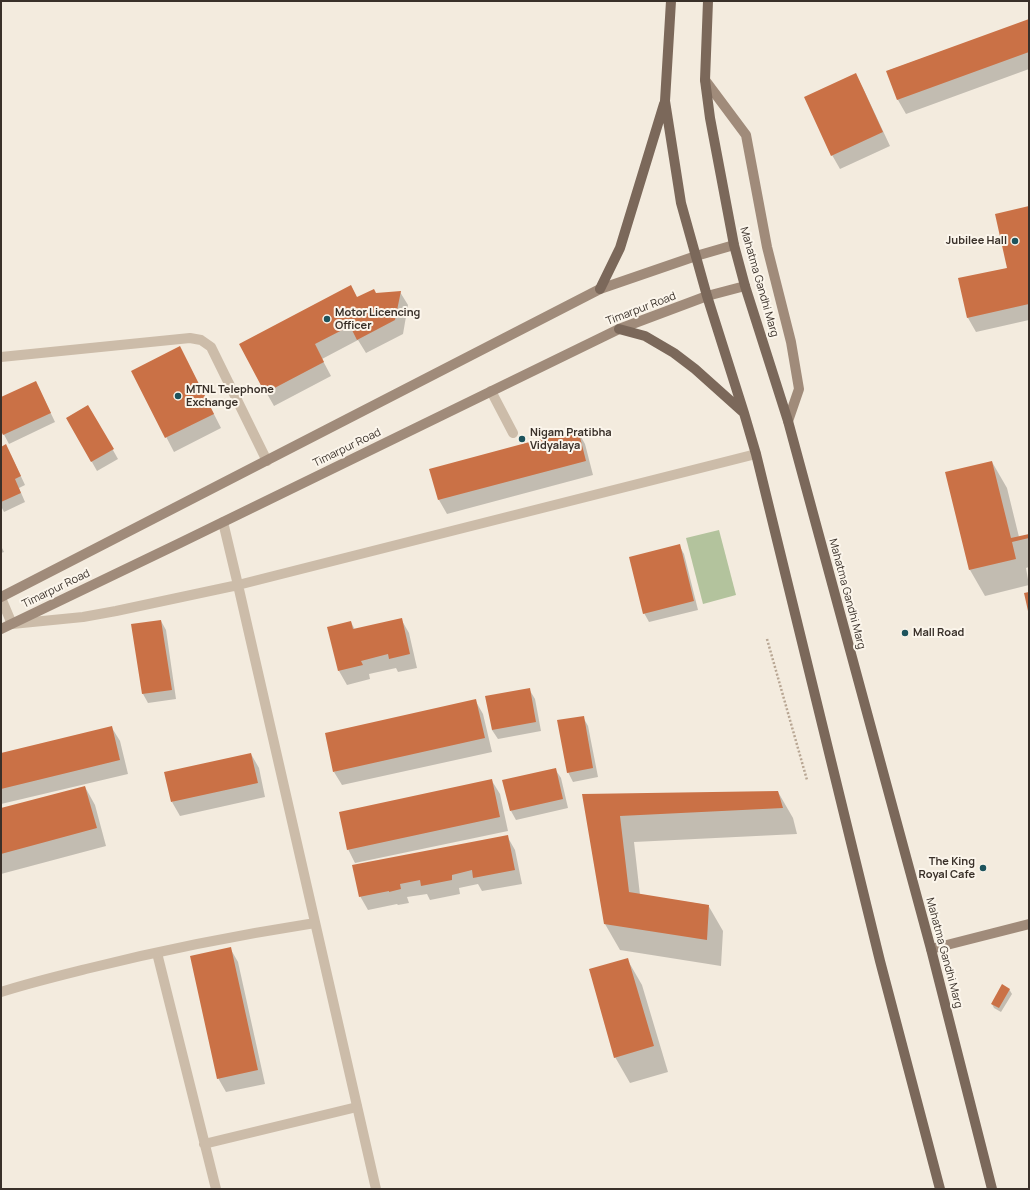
<!DOCTYPE html>
<html>
<head>
<meta charset="utf-8">
<style>
	body { margin:0 }
	#map { position:relative; width:1030px; height:1190px; overflow:hidden; background:#f3ebde; font-family:Manrope,sans-serif }
	canvas { display:block }
	.frame { position:absolute; inset:0; border:2px solid #393029; pointer-events:none }
</style>
</head>
<body>
<div id="map">
<canvas width="1030" height="1190"></canvas>
<div class="frame"></div>
</div>
<script>
const ctx = document.querySelector('canvas').getContext('2d');
ctx.lineJoin = 'round';
function fill(path, color) { ctx.fillStyle = color; ctx.fill(path, 'evenodd'); }
function trace(path, color, width, dash) { ctx.strokeStyle = color; ctx.lineWidth = width; ctx.lineCap = dash ? 'butt' : 'round'; ctx.setLineDash(dash || []); ctx.stroke(path); }
function write(font, color, halo, rows, align = 'center') {
  ctx.font = font + ' Manrope,sans-serif'; ctx.lineWidth = 4; ctx.setLineDash([]); ctx.textBaseline = 'middle'; ctx.strokeStyle = halo; ctx.fillStyle = color; for (const [text, x, y, turn = 0] of rows) {
    ctx.save(); ctx.translate(x, y); ctx.rotate((+turn || 0) * Math.PI / 180); ctx.textAlign = isNaN(turn) ? turn : align; if (halo) ctx.strokeText(text, 0, 0); ctx.fillText(text, 0, 0); ctx.restore();
  }
}
const green = new Path2D(`
	M719,530L736,595L703,604L686,538Z`);
const shadow = new Path2D(`
	M1029,20V69L906,114L898,100L887,71Z
	M855,74L863,88L890,146L840,169L832,155Z
	M1029,207V320L976,332L968,318L960,279L1009,268Z
	M400,292L408,305L403,334L366,353L358,340L322,359L331,376L274,406L266,392L358,298L376,294Z
	M187,361L221,428L174,452L132,371Z
	M36,382L55,422L9,444L1,429V398Z
	M88,406L118,459L97,471L67,418Z
	M577,430L585,444L593,475L447,514L439,500L430,470Z
	M1,448L11,455L25,485L19,488L25,502L4,512L1,506Z
	M992,462L1007,488L1019,537L1029,535V567L1026,568L1029,585L985,596L970,570Z
	M679,545L684,554L698,610L649,622L644,613Z
	M1,546L4,552L1,553Z
	M401,619L409,633L417,668L398,672L396,668L369,674L370,679L347,685L339,671L351,622L355,630Z
	M161,621L166,630L176,699L148,703L143,694L132,625Z
	M529,689L535,699L541,731L498,739L492,730Z
	M475,700L483,714L492,752L342,785L334,772Z
	M583,717L588,726L598,777L573,782L568,772Z
	M112,728L120,741L128,774L1,804V754Z
	M251,754L259,768L265,797L180,816L172,802Z
	M555,769L561,778L568,808L516,820L511,811Z
	M492,781L500,794L508,831L355,863L348,849Z
	M85,787L95,805L106,846L1,874V809Z
	M778,792L793,818L797,834L634,842L640,895L708,905L723,931L721,966L620,950L605,924L583,795Z
	M507,836L515,850L522,884L482,891L478,884L459,888L460,894L430,900L427,894L407,897L409,903L398,905L397,904L368,910L360,896Z
	M230,948L238,962L265,1084L226,1092L218,1078Z
	M627,959L642,985L668,1072L630,1083L615,1057Z
	M1009,989L1012,994L1001,1012L994,1008L992,1004Z`);
const building = new Path2D(`
	M1029,19V52L897,100L886,71Z
	M856,73L883,132L831,156L804,97Z
	M1029,206V304L967,318L958,278L1007,268L995,214Z
	M351,285L357,297L374,289L376,293L401,291L395,320L357,340L350,326L315,344L324,362L265,393L239,344Z
	M180,346L214,414L165,438L131,371Z
	M36,381L51,413L3,435L1,431V397Z
	M88,405L114,449L91,462L66,418Z
	M578,429L586,461L438,500L429,469Z
	M6,444L21,476L15,479L21,493L1,502V447Z
	M992,461L1011,538L1029,534V538L1012,542L1016,559L969,570L945,472Z
	M680,544L694,601L643,614L629,557Z
	M1029,592V611H1028L1024,593Z
	M402,618L410,654L389,659L388,654L361,661L363,665L338,671L327,627L351,621L353,629Z
	M161,620L172,690L142,694L131,624Z
	M530,688L536,722L492,730L485,696Z
	M476,699L485,738L333,772L325,733Z
	M584,716L593,768L567,773L557,720Z
	M112,726L120,760L1,789V753Z
	M251,753L258,783L171,802L164,772Z
	M556,768L563,799L510,811L502,780Z
	M492,779L500,817L347,850L339,812Z
	M85,786L97,828L1,854V808Z
	M778,791L783,808L620,816L629,892L709,905L707,940L604,924L582,794Z
	M508,835L515,870L473,878L472,870L452,875V880L421,886L420,880L400,884L401,889L389,892V891L359,897L352,865Z
	M231,947L258,1070L217,1079L190,956Z
	M628,958L654,1046L614,1058L589,969Z
	M1002,984L1010,989L999,1008L991,1004Z`);
const path = new Path2D(`
	M767,639L807,780`);
const lane = new Path2D(`
	M1,357L190,338L201,340L211,347L267,461
	M491,391L513,433
	M157,953L216,1189
	M204,1144L357,1107`);
const street = new Path2D(`
	M223,522L238,585L376,1189
	M1,598L12,624L83,617L116,611L238,585L756,454
	M1,992C29,983 58,976 86,969C162,950 238,935 315,923`);
const secondary = new Path2D(`
	M705,80L746,135L767,247L791,342L799,389L788,421
	M1,597L600,289L696,256L734,245
	M1,629L180,543L619,329L707,296L745,286
	M931,949L1029,924`);
const primary = new Path2D(`
	M671,1L665,101L681,203L707,296L744,413L756,454L880,961L940,1189
	M708,1L705,80L710,118L734,245L745,286L788,421L931,949L992,1189
	M600,289L620,248L664,104
	M619,329L645,336L674,353L695,369L743,412`);
const markers = [
	[1015,241,4,"#1d535c"],
	[327,319,4,"#1d535c"],
	[178,396,4,"#1d535c"],
	[522,439,4,"#1d535c"],
	[905,633,4,"#1d535c"],
	[983,868,4,"#1d535c"]
];
const poiNames = [
	["Jubilee Hall",1007,241,"right"],
	["Motor Licencing",335,313],
	["Officer",335,326],
	["MTNL Telephone",186,390],
	["Exchange",186,403],
	["Nigam Pratibha",530,433],
	["Vidyalaya",530,446],
	["Mall Road",913,633],
	["The King",975,862,"right"],
	["Royal Cafe",975,875,"right"]
];
const streetNames = [
	["Mahatma Gandhi Marg",759,282,74],
	["Timarpur Road",641,309,-21],
	["Timarpur Road",347,448,-26],
	["Timarpur Road",56,589,-26],
	["Mahatma Gandhi Marg",847,594,75],
	["Mahatma Gandhi Marg",944,953,75]
];
fill(green, '#b3c39d');
fill(shadow, '#0003');
fill(building, '#ca7146');
trace(path, '#b8a693', 2.5, [2, 2]);
trace(lane, '#ccbca9', 10);
trace(street, '#ccbca9', 10);
trace(secondary, '#a08b7a', 10);
trace(primary, '#7b685a', 10);
for (const [x, y, r, color] of markers) { const dot = new Path2D(); dot.arc(x, y, r, 0, 2 * Math.PI); ctx.fillStyle = color; ctx.fill(dot); trace(dot, '#fbf5eb', 1.5); }
write('bold 11px', '#393029', '#fbf5eb', poiNames, 'left');
write('11px', '#393029', '#fbf5eb', streetNames);
</script>
</body>
</html>
